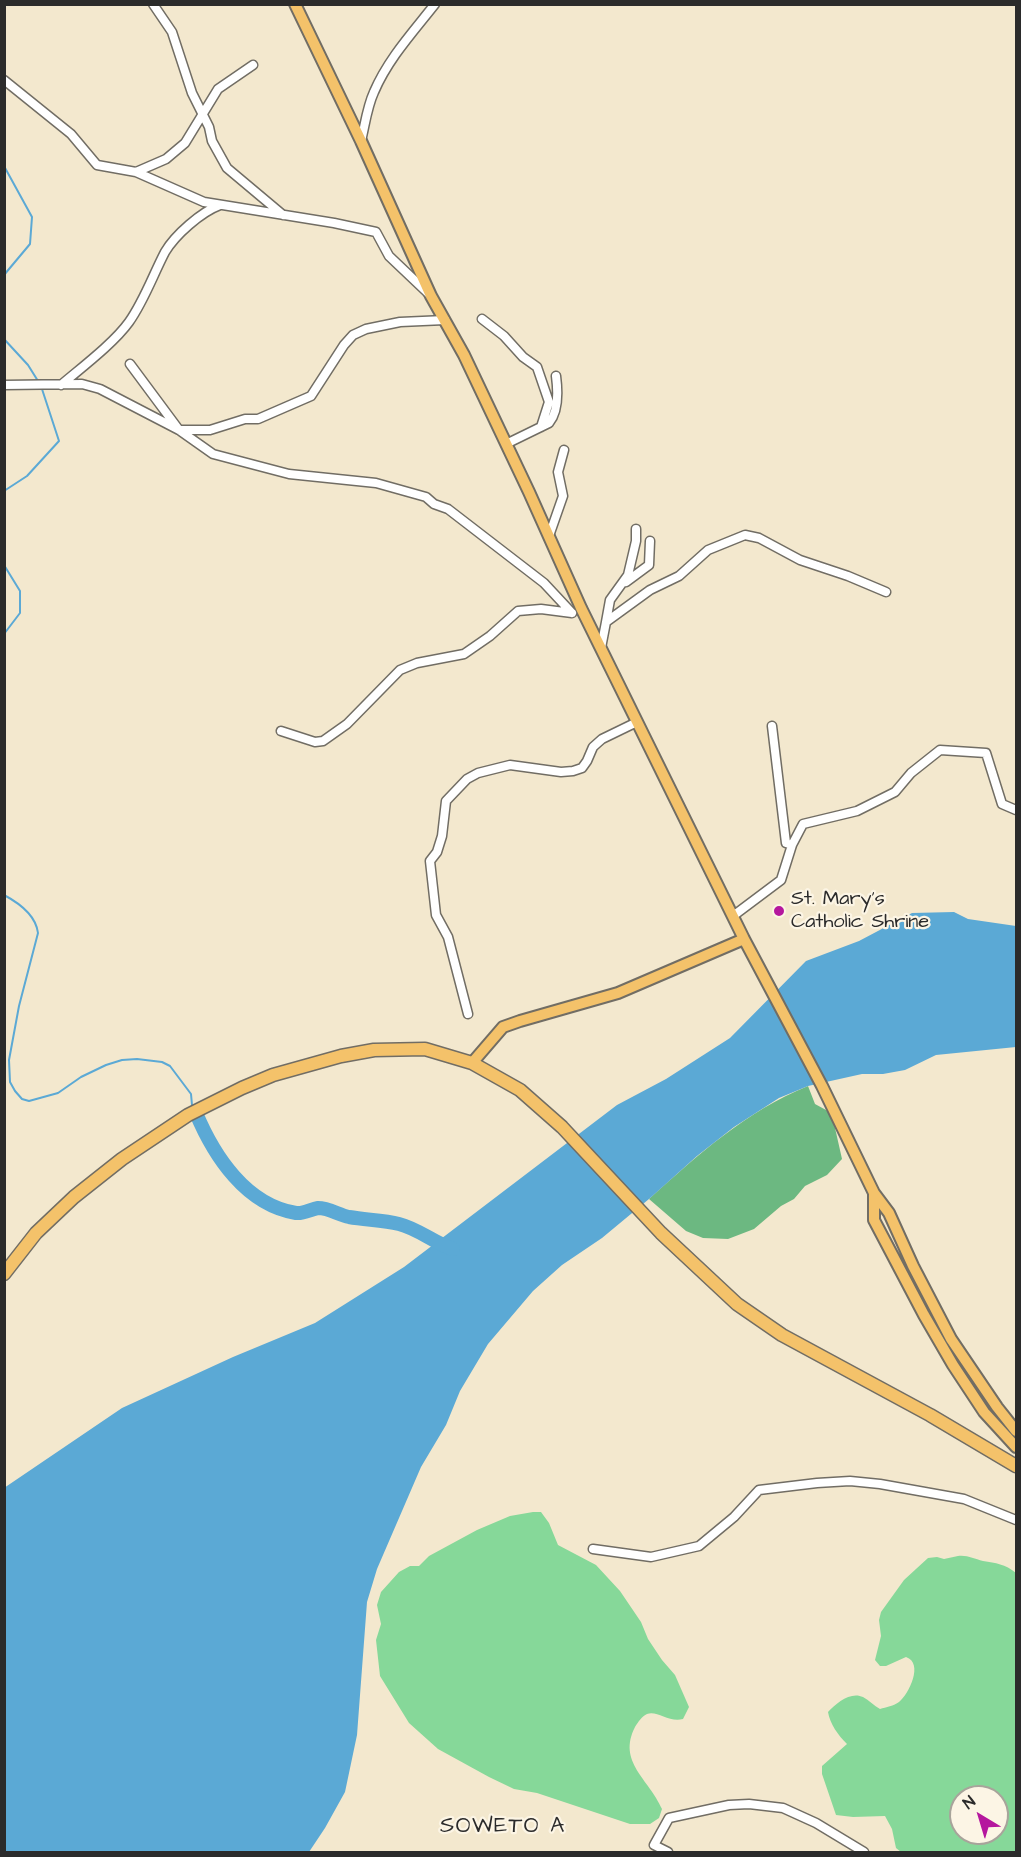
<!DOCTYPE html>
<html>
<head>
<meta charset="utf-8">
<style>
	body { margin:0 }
	#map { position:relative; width:1021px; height:1857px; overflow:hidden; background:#f3e8ce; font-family:"Architects Daughter",sans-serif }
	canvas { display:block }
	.frame { position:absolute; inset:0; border:6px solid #2b2b2b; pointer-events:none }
	.north { position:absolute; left:949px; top:1785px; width:60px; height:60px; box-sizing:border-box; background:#fcf5e5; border:2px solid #a8a49b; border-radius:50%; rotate:322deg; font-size:16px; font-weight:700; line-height:24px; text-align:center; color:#2b2b2b }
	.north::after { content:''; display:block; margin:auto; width:21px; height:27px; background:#b5179e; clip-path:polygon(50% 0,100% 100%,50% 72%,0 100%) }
</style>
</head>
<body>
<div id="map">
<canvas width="1021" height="1857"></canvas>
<div class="frame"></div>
<div class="north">N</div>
</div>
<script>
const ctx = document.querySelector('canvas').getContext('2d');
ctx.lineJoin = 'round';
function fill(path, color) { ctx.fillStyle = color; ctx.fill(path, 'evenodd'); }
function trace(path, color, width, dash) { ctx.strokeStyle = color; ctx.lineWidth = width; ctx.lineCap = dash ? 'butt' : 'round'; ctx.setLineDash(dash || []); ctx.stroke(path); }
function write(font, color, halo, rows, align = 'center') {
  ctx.font = font + ' "Architects Daughter",sans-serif'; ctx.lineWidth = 4.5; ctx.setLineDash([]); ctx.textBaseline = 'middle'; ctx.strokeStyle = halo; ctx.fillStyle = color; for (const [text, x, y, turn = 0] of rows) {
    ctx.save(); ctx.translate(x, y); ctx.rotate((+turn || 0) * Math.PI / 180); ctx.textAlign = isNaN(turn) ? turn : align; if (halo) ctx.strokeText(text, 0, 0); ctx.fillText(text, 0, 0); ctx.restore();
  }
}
const green = new Path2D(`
	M533,1512H541L549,1523L558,1545L596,1565L620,1591L641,1622L648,1639L662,1660L675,1675L689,1707L683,1719C669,1723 657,1710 647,1714C642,1716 638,1722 635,1727C617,1762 649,1779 662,1809L659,1818L650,1824H630L537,1793L514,1789L489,1777L438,1749L409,1723L380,1676L376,1640L381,1624L377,1605L381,1592L399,1572L410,1566H419L429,1556L477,1530L510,1516Z
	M958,1556C968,1555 974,1559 983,1561C996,1563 1005,1564 1016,1573V1852H901L896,1848L892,1829L885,1816L853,1817L836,1815L822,1774V1766L847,1744C838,1735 830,1724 828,1712C836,1703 851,1691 863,1697C869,1700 874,1706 880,1709C886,1707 894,1706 899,1702C909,1694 924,1663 906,1657L886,1666H880L875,1660L881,1636L879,1620L881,1612L904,1580L928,1558L937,1557L944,1559ZM961,1797H997V1833H961Z`);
const forest = new Path2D(`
	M808,1086L815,1104L826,1110L833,1119L842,1159L827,1175L805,1186L794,1199L781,1206L754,1229L728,1239L703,1238L686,1231L649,1199C698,1155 746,1111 808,1086Z`);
const water = new Path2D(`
	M954,912L968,919L1016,926V1047L936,1055L905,1070L883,1074H862L808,1086L779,1098L734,1127L697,1156L649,1199L602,1238L562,1265L533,1291L488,1344L460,1391L446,1425L421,1467L377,1569L367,1602L357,1735L345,1792L325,1828L309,1852H5L4,1488L122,1408L233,1357L315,1323L404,1267L617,1105L666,1079L730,1038L806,961L859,941L912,913Z`);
const stream = new Path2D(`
	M4,166L32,217L30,244L4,275
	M4,339L28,365L38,381
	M4,491L27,476L59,441L41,386
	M4,565L20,591V613L4,634
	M4,895C19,903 36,916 38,933L19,1006L9,1060L10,1082L15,1091L22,1099L29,1101L58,1093L81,1077L106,1065L122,1060L137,1059L162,1062L170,1066L191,1094L192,1105`);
const river = new Path2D(`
	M196,1113C214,1156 246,1205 296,1213C304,1214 311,1209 318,1208C329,1208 339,1215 349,1217C366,1220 383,1220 399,1224C419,1229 434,1243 453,1249`);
const minor = new Path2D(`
	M153,4L172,32L192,93L209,127L212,141L227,168L283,215
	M4,80L71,134L97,165L136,172L204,202L334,223L376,232L389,256L429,294
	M361,141C365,125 367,107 374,92C388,59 413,32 435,4
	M136,172L166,159L185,143L218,89L253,65
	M482,319L504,336L523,357L537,367L549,402L541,427
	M130,364L179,430H210L245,419H258L311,396L344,345L353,335L366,329L400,322L445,320
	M4,385L82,384L100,389L179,430L213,454L289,474L376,483L426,497L434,504L448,509L544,583L572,613
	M61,385C81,368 114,343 129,322C144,301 153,275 165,252C175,235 201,212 220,205
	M506,444L549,423C559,411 558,391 556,376
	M549,536L563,496L558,472L564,450
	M626,582L649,565L650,541
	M606,622L610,600L628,575L636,541V529
	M601,648L606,622L650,590L679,576L708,550L745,535L759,538L800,560L848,576L886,592
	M772,726L786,843L792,845
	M281,731L315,742L323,741L347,724L400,670L417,663L464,654L490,636L518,611L541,609L572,613
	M733,916L781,880L792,845L803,824L857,811L895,792L911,773L940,750L986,753L1002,804L1016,810
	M468,1014L448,937L436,915L430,861L437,852L442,836L446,801L467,779L478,773L510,765L561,772L573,771L582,768L587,761L593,747L602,739L637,722
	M593,1549L651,1557L699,1546L734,1517L759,1490L817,1483L850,1481L880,1484L964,1499L1016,1520
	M668,1852L654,1845L669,1818L729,1805L749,1804L783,1808L816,1823L864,1852`);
const major = new Path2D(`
	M295,4L361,141L431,296L464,355L529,492L581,608L744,939L822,1086L874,1193L889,1213L913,1266L951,1339L997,1407L1016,1431
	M472,1063L503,1027L520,1021L618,993L744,939
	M874,1194V1220L924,1315L953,1365L984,1412L1016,1447`);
const highway = new Path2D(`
	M4,1274L36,1233L74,1197L122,1159L188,1115L242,1088L273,1075L341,1056L374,1050L425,1049L472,1063L520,1090L562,1127L661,1233L737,1304L782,1335L930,1415L1016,1466`);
const markers = [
	[779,911,6,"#b5179e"]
];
const poiNames = [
	["St. Mary's",791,900],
	["Catholic Shrine",791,923]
];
const quarterNames = [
	["SOWETO A",503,1827]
];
fill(green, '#86d899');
fill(forest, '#6cb881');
fill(water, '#5ba9d5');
trace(stream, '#5ba9d5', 2);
trace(river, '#5ba9d5', 14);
trace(minor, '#716d64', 11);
trace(major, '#716d64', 14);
trace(highway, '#716d64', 15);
trace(minor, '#fff', 8);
trace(major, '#f4c26a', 10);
trace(highway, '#f4c26a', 12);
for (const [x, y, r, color] of markers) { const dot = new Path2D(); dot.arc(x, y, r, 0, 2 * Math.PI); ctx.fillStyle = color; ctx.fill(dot); trace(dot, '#fcf5e5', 2); }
write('20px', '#2b2b2b', '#fcf5e5', poiNames, 'left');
ctx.letterSpacing = '1.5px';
write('22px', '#2b2b2b', '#fcf5e5', quarterNames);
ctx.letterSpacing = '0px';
</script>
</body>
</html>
